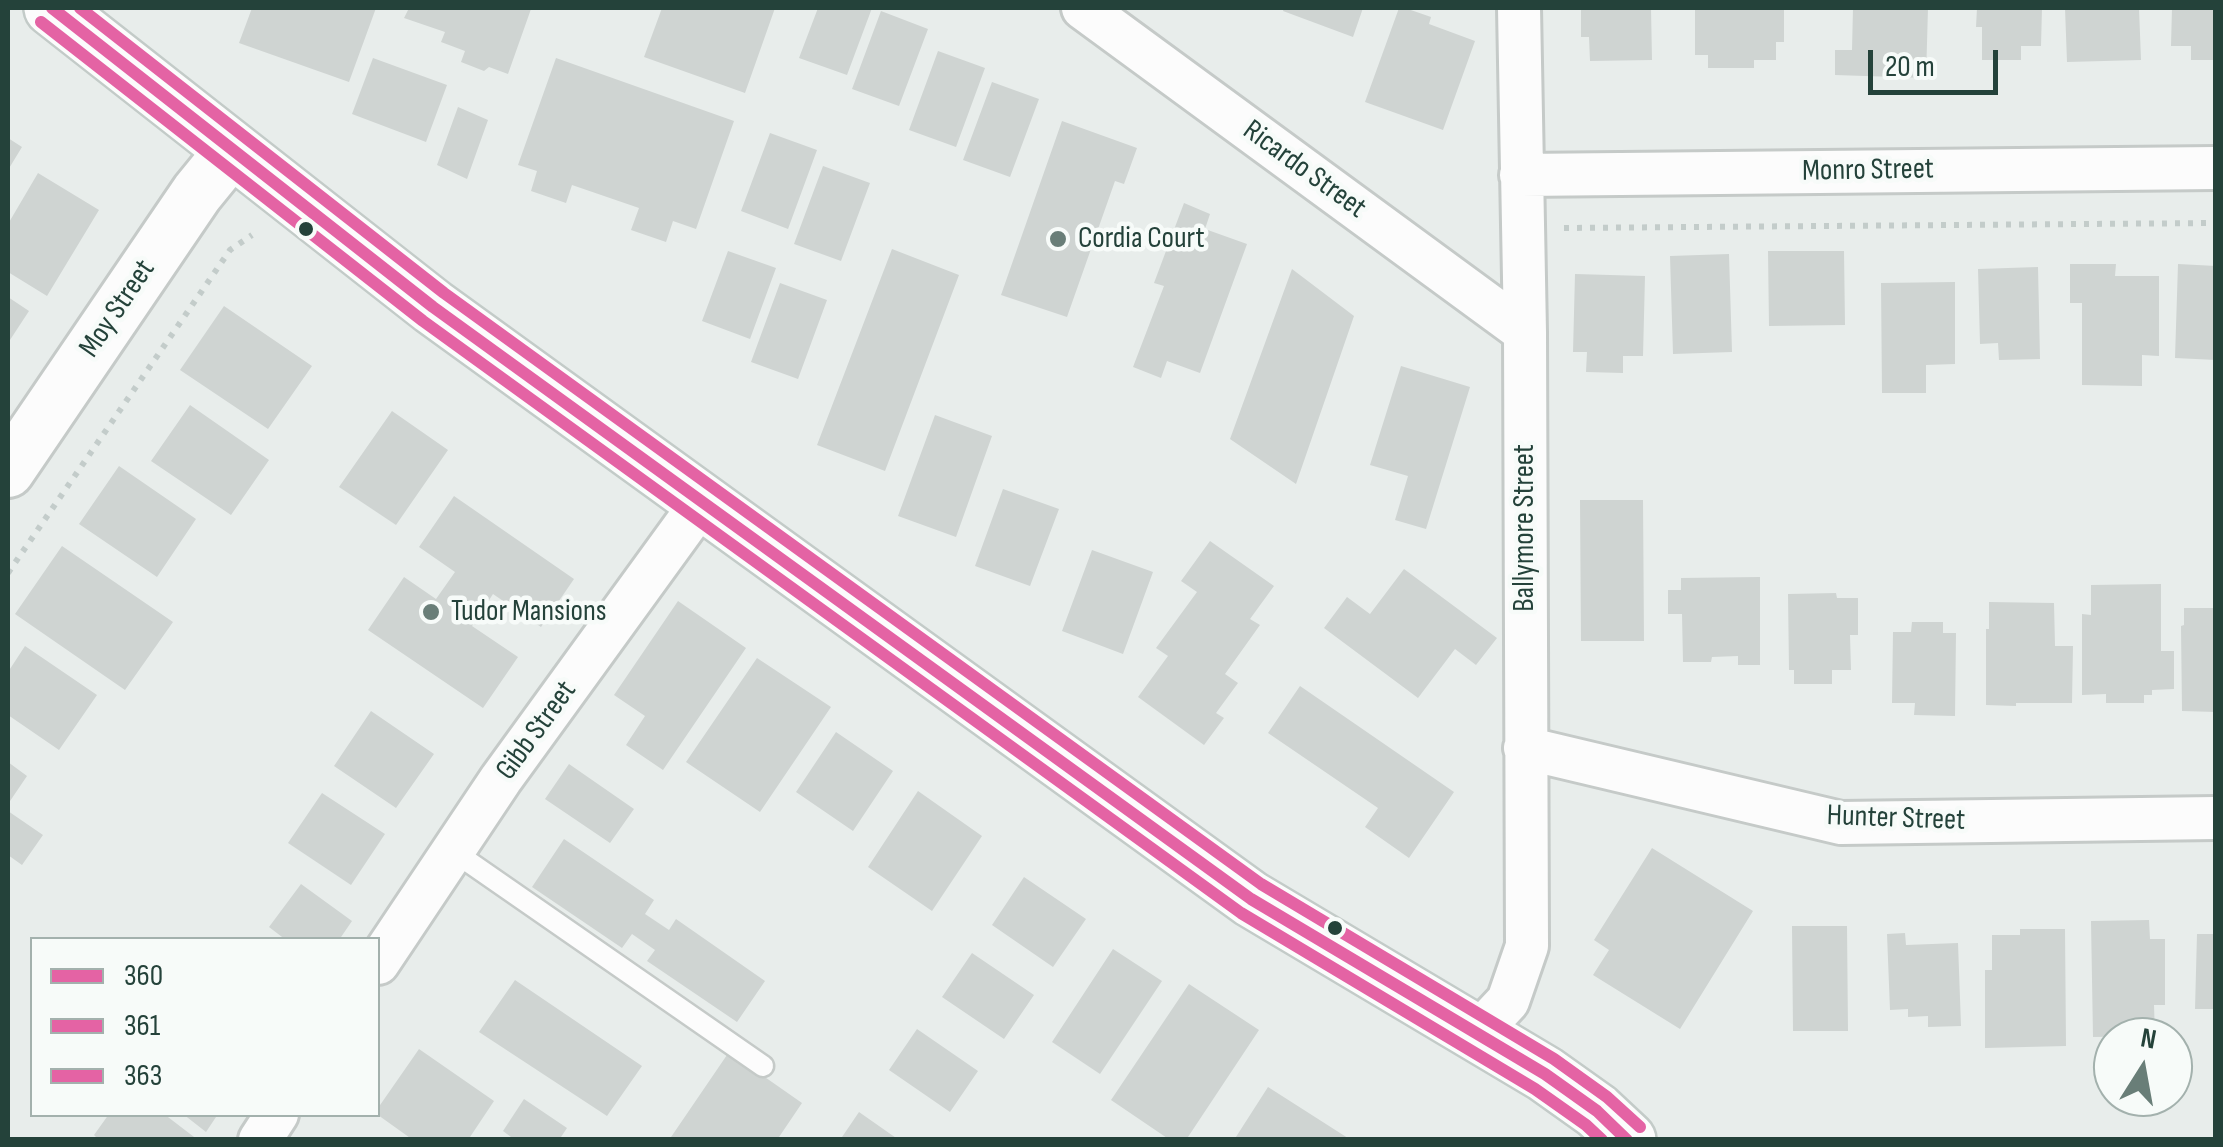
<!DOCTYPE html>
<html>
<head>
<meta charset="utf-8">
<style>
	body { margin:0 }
	#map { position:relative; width:2223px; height:1147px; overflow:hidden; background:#e8edeb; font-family:"Sofia Sans Condensed",sans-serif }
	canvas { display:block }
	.frame { position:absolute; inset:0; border:10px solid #24423a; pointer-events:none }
	.legend { position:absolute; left:30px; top:937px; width:350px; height:180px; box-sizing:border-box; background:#f7fbf9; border:2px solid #a3b1ad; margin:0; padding:12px 18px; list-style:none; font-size:30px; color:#24423a }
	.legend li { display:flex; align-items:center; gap:20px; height:50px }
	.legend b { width:50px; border:2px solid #a3b1ad }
	.north { position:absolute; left:2093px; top:1017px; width:100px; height:100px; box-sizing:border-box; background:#f7fbf9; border:2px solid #a3b1ad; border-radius:50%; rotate:11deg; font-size:28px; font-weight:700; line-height:40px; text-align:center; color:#24423a }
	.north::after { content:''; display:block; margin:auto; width:35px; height:45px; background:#697e78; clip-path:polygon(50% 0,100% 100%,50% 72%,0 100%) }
	.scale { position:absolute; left:1868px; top:50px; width:130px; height:45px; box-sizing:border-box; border:5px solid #24423a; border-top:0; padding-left:12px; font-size:30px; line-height:35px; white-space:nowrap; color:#24423a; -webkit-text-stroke:8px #f7fbf9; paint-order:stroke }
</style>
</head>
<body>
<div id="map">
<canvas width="2223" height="1147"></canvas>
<div class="frame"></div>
<ul class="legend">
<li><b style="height:12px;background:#e463a4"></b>360</li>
<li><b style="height:12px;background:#e463a4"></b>361</li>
<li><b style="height:12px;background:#e463a4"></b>363</li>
</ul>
<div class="north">N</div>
<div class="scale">20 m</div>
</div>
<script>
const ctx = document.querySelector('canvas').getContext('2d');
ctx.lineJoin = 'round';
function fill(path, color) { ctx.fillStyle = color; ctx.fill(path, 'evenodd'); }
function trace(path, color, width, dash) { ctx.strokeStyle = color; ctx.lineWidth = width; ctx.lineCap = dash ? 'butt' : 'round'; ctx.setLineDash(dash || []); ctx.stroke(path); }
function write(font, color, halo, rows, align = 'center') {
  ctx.font = font + ' "Sofia Sans Condensed",sans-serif'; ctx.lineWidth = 9; ctx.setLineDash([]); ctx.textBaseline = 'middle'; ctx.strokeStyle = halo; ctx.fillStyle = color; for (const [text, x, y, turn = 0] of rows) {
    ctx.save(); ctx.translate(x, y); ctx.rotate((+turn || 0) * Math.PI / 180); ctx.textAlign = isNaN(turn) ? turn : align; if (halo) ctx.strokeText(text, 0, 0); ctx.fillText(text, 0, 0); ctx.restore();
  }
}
const building = new Path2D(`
	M252,8H376L349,82L239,43Z
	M409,8H526L531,9L508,74L489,67L484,71L461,62L465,51L441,42L445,32L404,18Z
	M662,8H775L745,93L644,57Z
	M818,8H872L847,75L799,58Z
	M1284,8H1363L1353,37L1283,11Z
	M1399,8H1405L1431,17L1429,24L1475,41L1443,130L1365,102Z
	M1581,8H1651L1652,60L1590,61L1589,37H1581Z
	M1695,8H1784V42H1776V60H1754V68H1708V55H1695Z
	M1853,8H1928L1926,78L1835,75V50H1852Z
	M1977,8H2042L2041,46H2021V60H1982V27H1976Z
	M2065,8H2139L2141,60L2067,62Z
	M2172,8H2216V60H2191V46H2171Z
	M881,11L928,29L899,106L852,89Z
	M938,51L985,68L956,147L909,130Z
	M373,58L447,85L426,142L352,114Z
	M556,58L734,121L696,229L673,221L666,242L631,230L639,208L572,185L566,203L531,191L537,171L518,165Z
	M992,82L1039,99L1010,177L963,160Z
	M458,107L488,120L467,179L437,165Z
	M1062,121L1137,148L1124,184L1115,181L1067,317L1001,295Z
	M770,133L817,150L788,229L741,211Z
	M8,138L22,147L8,170Z
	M823,166L870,183L841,261L794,244Z
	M38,173L99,210L47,296L8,272V224Z
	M1184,203L1210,214L1205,229L1247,244L1200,373L1167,361L1161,378L1133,367L1164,286L1154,283Z
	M892,249L959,275L885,471L817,445Z
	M728,251L776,268L750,339L702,321Z
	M1768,251H1844L1845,325L1769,326Z
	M1729,254L1732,352L1673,354L1670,256Z
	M2070,264H2116L2115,276H2159V356L2142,355V386L2082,385V303H2070Z
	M2178,264L2216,266V360L2175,358Z
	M2038,267L2040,359L1999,360L1998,343L1980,344L1978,269Z
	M1292,269L1354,316L1296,484L1230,439Z
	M1575,274L1645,276L1643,356H1623V373L1586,372L1587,352H1573Z
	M1955,282V364L1926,365V393H1882L1881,283Z
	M780,283L827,300L798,379L751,362Z
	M8,297L29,311L8,343Z
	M224,306L312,366L268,429L180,370Z
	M1401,366L1470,387L1426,529L1395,520L1408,476L1370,465Z
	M190,405L269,460L231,515L151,461Z
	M392,411L448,450L396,525L339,487Z
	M935,415L992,436L956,537L898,516Z
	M119,466L196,519L157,577L79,524Z
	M1003,489L1059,509L1030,586L975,566Z
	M454,496L574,579L541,627L493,594L472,626L518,657L483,708L368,630L404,577L436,599L455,572L419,547Z
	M1580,500H1643L1644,641H1581Z
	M1210,541L1274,586L1250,619L1260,625L1225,674L1238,683L1216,713L1224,718L1204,745L1138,697L1168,656L1156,648L1197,592L1181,581Z
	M62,546L173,622L125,690L15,614Z
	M1092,550L1153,572L1123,654L1062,631Z
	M1404,569L1497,638L1476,665L1455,649L1418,698L1324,628L1347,597L1370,614Z
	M1760,577V665H1738V656L1712,657L1711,662H1683L1682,614H1668V590H1681V578Z
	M2161,584V651H2174V689L2152,690V695H2144V703H2106V694L2082,695V614L2091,615V585Z
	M1836,593L1837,598H1858V635H1850L1851,670H1832V684H1794V670H1789L1788,594Z
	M678,601L746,648L663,770L626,745L645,716L614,695Z
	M1989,602L2054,603L2055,646H2073L2072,703H2016V706L1986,705V629H1989Z
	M2184,608H2216V712L2182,711L2181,626L2184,625Z
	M1912,622H1943V633H1956L1955,716L1914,715L1915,703H1892L1893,632H1911Z
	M25,646L97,695L59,750L8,715V672Z
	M757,658L831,707L760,812L686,762Z
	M1300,686L1454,792L1409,858L1365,827L1378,808L1268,733Z
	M371,711L434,754L396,808L334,766Z
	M836,732L893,771L853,831L796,792Z
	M8,762L27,776L8,804Z
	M569,764L634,809L610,843L545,799Z
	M918,791L982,836L932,911L868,867Z
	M322,793L385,834L351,885L288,843Z
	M8,811L43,835L22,865L8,855Z
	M564,839L654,900L645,914L669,930L676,919L765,981L737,1022L647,961L655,950L632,934L622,948L532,887Z
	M1652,848L1753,911L1680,1029L1593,975L1609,950L1594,940Z
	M1024,877L1086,919L1053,967L992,925Z
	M301,884L352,921L339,940H286L269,927Z
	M2149,920L2150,939H2165V1005H2154L2155,1036L2093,1037L2091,921Z
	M1792,926H1847L1848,1031H1793Z
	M2020,929H2065L2066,1046L1985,1048V970H1992V935H2020Z
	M1905,933L1906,945L1958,943L1961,1026L1928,1027V1016L1908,1017V1009L1890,1010L1887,934Z
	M2197,934H2216V1009H2195Z
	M1113,949L1162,981L1100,1074L1052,1042Z
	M972,953L1034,995L1004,1039L942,997Z
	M515,980L642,1066L607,1116L479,1032Z
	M1189,984L1259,1030L1186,1140H1170L1111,1100Z
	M917,1029L978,1071L950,1112L889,1070Z
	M419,1049L494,1101L468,1140H413L378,1115V1108Z
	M729,1052L802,1103L777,1140H669Z
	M1268,1087L1351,1140H1234Z
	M524,1099L567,1128L559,1140H515L503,1131Z
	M859,1112L899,1140H840Z
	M109,1114H164L198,1140H99L94,1135Z
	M183,1114H218L206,1132Z`);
const path = new Path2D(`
	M1564,228L2216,223
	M8,573L230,250L252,235`);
const service = new Path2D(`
	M453,851L763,1066`);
const minor = new Path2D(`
	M1083,8L1525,332
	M1521,175L2216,168
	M1525,748L1841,823L2216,818
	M378,963L501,779L702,502
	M1477,1034L1508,1001L1527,946L1525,332L1519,8
	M260,1140L277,1114`);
const tertiary = new Path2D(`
	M8,471L197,193L232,150`);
const secondary = new Path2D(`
	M52,8L433,307L1251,899L1545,1074L1597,1111L1628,1140`);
const bus1 = new Path2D(`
	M52,8L433,307L1251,899L1545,1074L1597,1111L1627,1140`);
const bus2 = new Path2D(`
	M41,22L423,321L1241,913L1535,1089L1586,1125L1602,1140`);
const bus3 = new Path2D(`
	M80,8L444,293L1261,884L1554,1059L1607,1097L1640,1127`);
const markers = [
	[306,229,9,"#24423a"],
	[1058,239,10,"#697e78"],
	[431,612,10,"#697e78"],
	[1335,928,9,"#24423a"]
];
const streetNames = [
	["Ricardo Street",1304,170,36],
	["Monro Street",1868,171,-1],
	["Moy Street",118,309,-56],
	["Ballymore Street",1525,528,-90],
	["Gibb Street",537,731,-54],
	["Hunter Street",1896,819,2]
];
const poiNames = [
	["Cordia Court",1078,239],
	["Tudor Mansions",451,612]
];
fill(building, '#cfd4d2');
trace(service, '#c5cac8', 25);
trace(minor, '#c5cac8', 48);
trace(tertiary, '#c5cac8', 58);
trace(secondary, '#c3cbc8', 60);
trace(path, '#c3ccca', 6, [5, 8]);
trace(service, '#fcfcfc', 20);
trace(minor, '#fcfcfc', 42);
trace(tertiary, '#fcfcfc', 52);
trace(secondary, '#fcfcfc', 55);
trace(bus1, '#e463a4', 12);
trace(bus2, '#e463a4', 12);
trace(bus3, '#e463a4', 12);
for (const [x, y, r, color] of markers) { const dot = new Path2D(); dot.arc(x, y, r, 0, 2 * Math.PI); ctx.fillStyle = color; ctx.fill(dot); trace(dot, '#f7fbf9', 4); }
write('30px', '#24423a', '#f7fbf9', streetNames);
write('30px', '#24423a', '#f7fbf9', poiNames, 'left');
</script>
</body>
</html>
